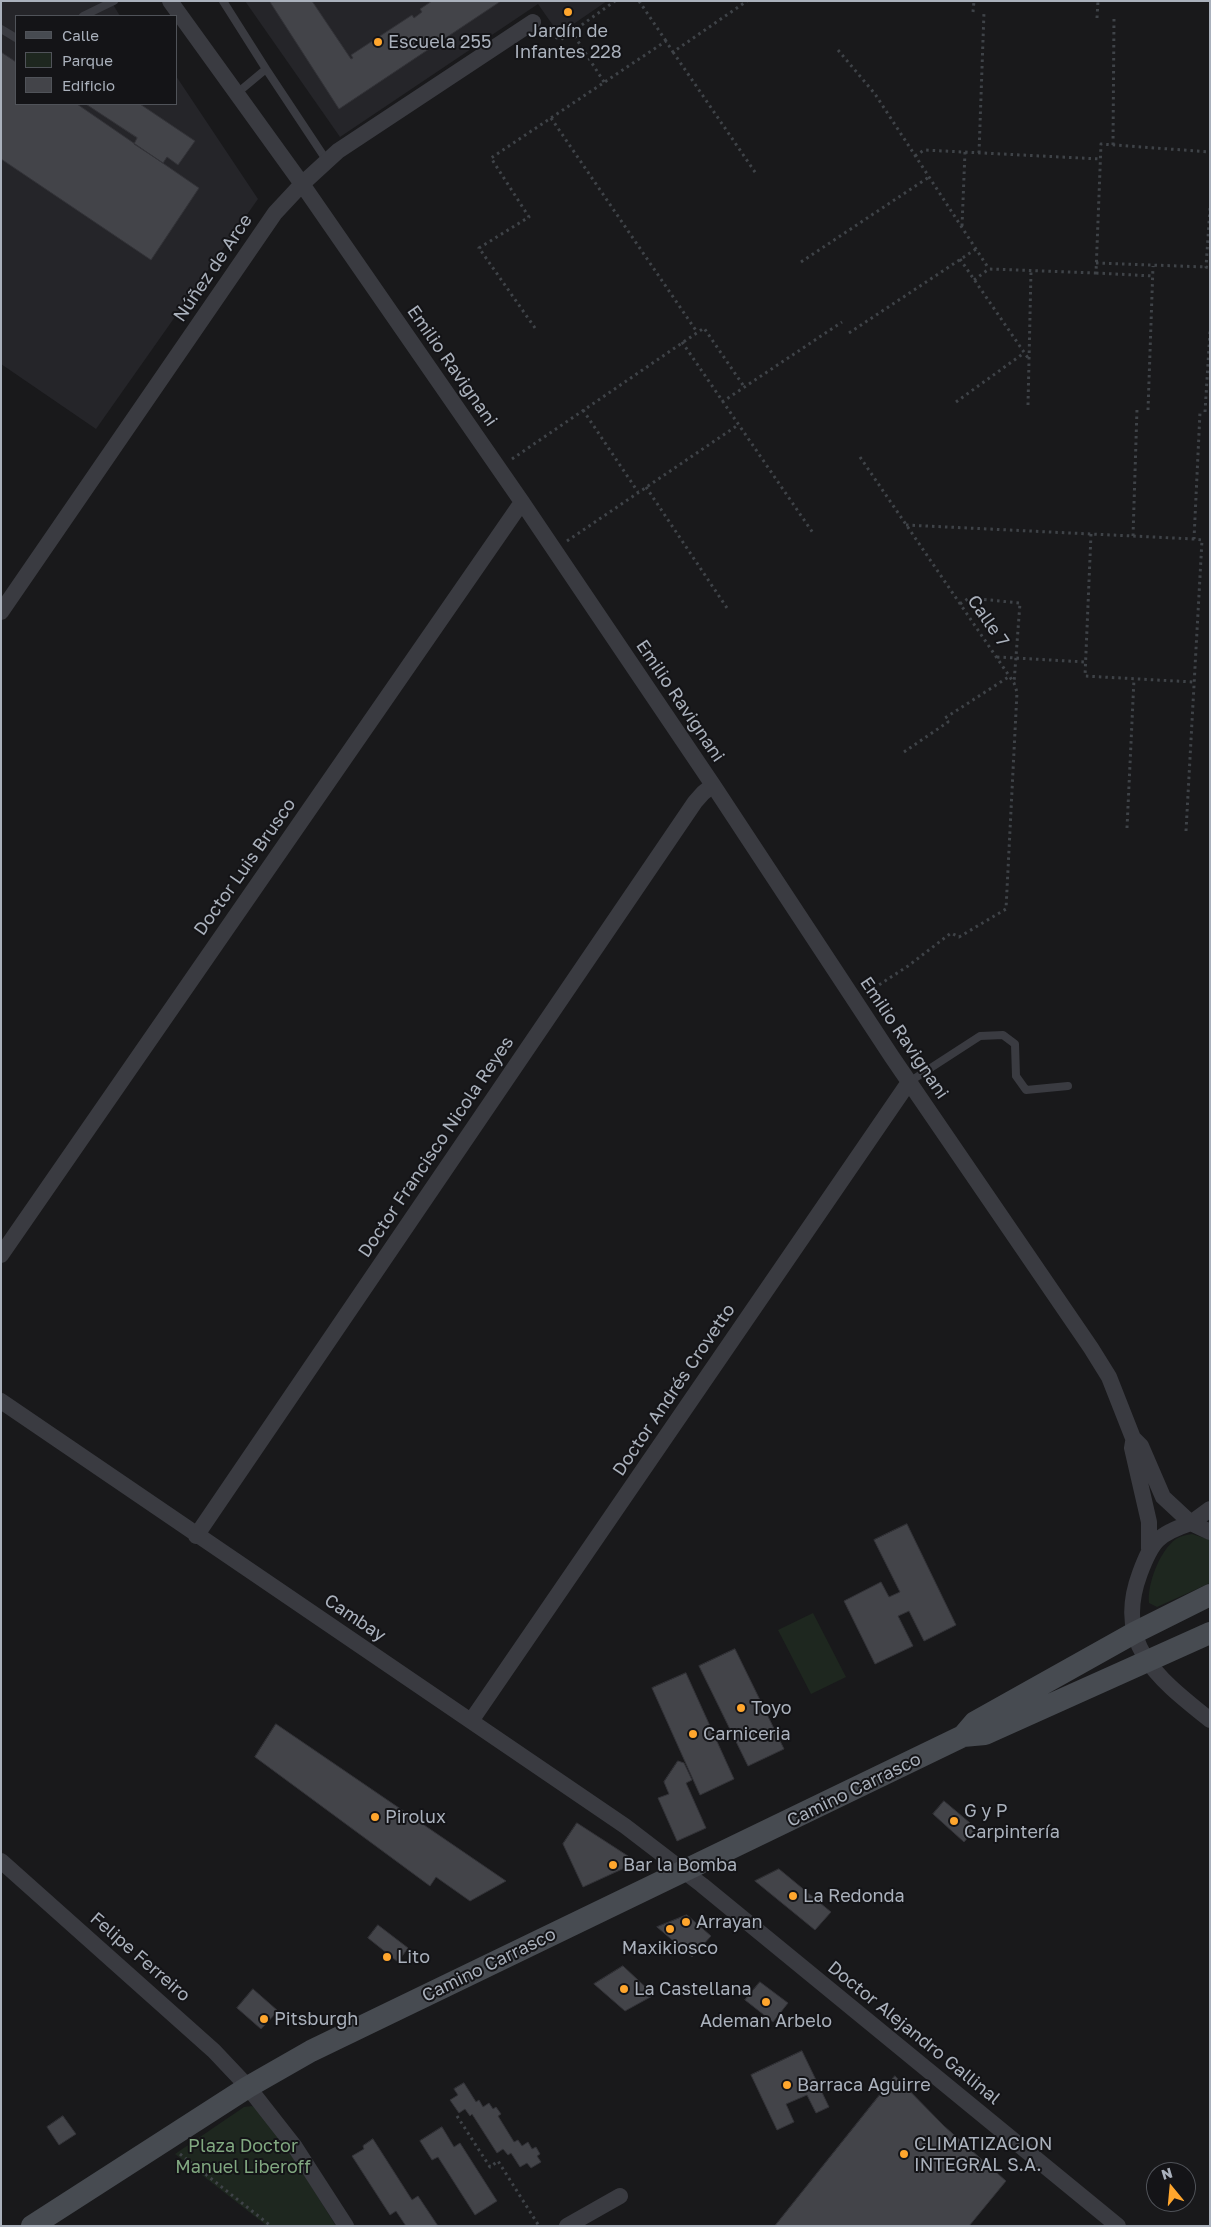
<!DOCTYPE html>
<html>
<head>
<meta charset="utf-8">
<style>
	body { margin:0 }
	#map { position:relative; width:1211px; height:2227px; overflow:hidden; background:#19191b; font-family:"Golos Text",sans-serif }
	canvas { display:block }
	.frame { position:absolute; inset:0; border:2px solid #aab1bc; pointer-events:none }
	.legend { position:absolute; left:15px; top:15px; width:162px; height:90px; box-sizing:border-box; background:#141417; border:1px solid #505359; margin:0; padding:6px 9px; list-style:none; font-size:15px; color:#aab1bc }
	.legend li { display:flex; align-items:center; gap:10px; height:25px }
	.legend b { width:25px; border:1px solid #505359 }
	.north { position:absolute; left:1146px; top:2162px; width:50px; height:50px; box-sizing:border-box; background:#141417; border:1px solid #505359; border-radius:50%; rotate:343deg; font-size:14px; font-weight:700; line-height:20px; text-align:center; color:#aab1bc }
	.north::after { content:''; display:block; margin:auto; width:18px; height:22px; background:#ffa62d; clip-path:polygon(50% 0,100% 100%,50% 72%,0 100%) }
</style>
</head>
<body>
<div id="map">
<canvas width="1211" height="2227"></canvas>
<div class="frame"></div>
<ul class="legend">
<li><b style="height:6px;background:#474b51"></b>Calle</li>
<li><b style="height:14px;background:#1e271f"></b>Parque</li>
<li><b style="height:14px;background:#434449"></b>Edificio</li>
</ul>
<div class="north">N</div>
</div>
<script>
const ctx = document.querySelector('canvas').getContext('2d');
ctx.lineJoin = 'round';
function fill(path, color) { ctx.fillStyle = color; ctx.fill(path, 'evenodd'); }
function trace(path, color, width, dash) { ctx.strokeStyle = color; ctx.lineWidth = width; ctx.lineCap = dash ? 'butt' : 'round'; ctx.setLineDash(dash || []); ctx.stroke(path); }
function write(font, color, halo, rows, align = 'center') {
  ctx.font = font + ' "Golos Text",sans-serif'; ctx.lineWidth = 4; ctx.setLineDash([]); ctx.textBaseline = 'middle'; ctx.strokeStyle = halo; ctx.fillStyle = color; for (const [text, x, y, turn = 0] of rows) {
    ctx.save(); ctx.translate(x, y); ctx.rotate((+turn || 0) * Math.PI / 180); ctx.textAlign = isNaN(turn) ? turn : align; if (halo) ctx.strokeText(text, 0, 0); ctx.fillText(text, 0, 0); ctx.restore();
  }
}
const built = new Path2D(`
	M1,1H111L120,16H16V104H176V76L258,199L96,429L1,364Z
	M245,1H607L559,34L538,4L340,137Z`);
const green = new Path2D(`
	M1192,1534L1210,1540V1583L1157,1607L1149,1603C1147,1584 1160,1550 1176,1539C1181,1536 1186,1535 1192,1534Z
	M813,1613L846,1677L811,1694L778,1630Z
	M252,2106L258,2109L298,2165L336,2226H267L175,2154L244,2107Z`);
const building = new Path2D(`
	M312,1L351,59L353,58L351,55L412,15L414,18L422,12L420,9L432,1H501L339,109L270,2Z
	M1,52L16,62V104H77L199,188L151,260L1,159Z
	M86,104H140L195,141L178,165L167,157L163,163L134,144L137,138Z
	M907,1524L956,1625L924,1641L909,1611L898,1616L913,1646L875,1664L844,1601L881,1582L889,1597L900,1592L874,1540Z
	M735,1649L784,1749L748,1766L699,1666Z
	M686,1673L734,1779L700,1795L652,1688Z
	M276,1724L506,1881L470,1901L436,1877L430,1886L255,1757Z
	M678,1761L684,1763L692,1780L686,1783L706,1828L677,1841L658,1798L669,1794L664,1782Z
	M944,1801L976,1828L964,1842L933,1814Z
	M577,1823L631,1858V1865L583,1887L563,1844Z
	M779,1869L831,1912L815,1930L755,1881Z
	M687,1915L711,1936L692,1957L657,1927Z
	M378,1925L408,1948L398,1962L368,1938Z
	M623,1966L654,1995L625,2011L594,1984Z
	M760,1982L788,2003L773,2022L745,2000Z
	M253,1989L278,2011L261,2029L237,2008Z
	M802,2051L829,2107L816,2113L807,2095L786,2104L794,2122L777,2130L751,2075Z
	M895,2076L944,2126L1006,2181L969,2226H775Z
	M464,2083L476,2102L479,2100L483,2107L489,2103L493,2109L496,2107L501,2114L498,2116L514,2142L518,2140L522,2146L528,2142L532,2149L536,2147L540,2154L537,2156L541,2162L531,2168L527,2163L520,2167L511,2153L508,2155L503,2149L497,2153L472,2114L470,2116L465,2109L459,2113L450,2100L458,2095L454,2089Z
	M63,2116L76,2134L59,2145L47,2127Z
	M442,2127L454,2147L460,2143L497,2201L475,2215L438,2157L432,2160L420,2141Z
	M373,2139L412,2200L418,2196L438,2226H406L396,2211L390,2215L352,2156L364,2149L363,2146Z`);
const path = new Path2D(`
	M639,1L666,41
	M973,12L974,1
	M1097,18L1098,1
	M545,30L560,40L572,32
	M838,50L875,94L989,269
	M673,52L757,175
	M604,82L572,32L615,1
	M551,118L697,332
	M1113,145L1114,18
	M979,153L984,12
	M915,156L924,150L1100,159
	M1210,208L1206,267L1210,268
	M962,226L965,152
	M960,259L1028,358
	M801,262L929,177
	M1096,263L1206,267
	M1096,273L1153,276
	M974,280L989,269L1096,273L1101,144L1210,152
	M535,328L479,248L529,217L491,158L666,41L673,52L747,1
	M849,333L976,249
	M682,342L813,533
	M722,402L842,322
	M956,402L1024,353
	M1028,405L1031,271
	M583,410L638,492
	M1148,410L1153,266
	M1205,412L1210,331
	M860,457L1014,683L1017,692L1006,909L959,937L951,933L908,966L868,992
	M512,459L704,328L745,388
	M646,487L729,611
	M906,525L1194,539
	M1091,534L1085,676L1193,682
	M1133,536L1137,409
	M567,541L738,425
	M960,604L969,598L1020,603L1014,683
	M997,657L1086,662
	M904,752L948,722L945,718L1010,676
	M1127,828L1134,679
	M1186,831L1202,540L1194,539L1200,412
	M457,2116L490,2167L498,2161L539,2226
	M180,2154L271,2226`);
const service = new Path2D(`
	M223,1L266,69L236,94
	M83,16L114,1
	M1,29L16,38
	M266,69L327,161
	M909,1082L980,1036L1003,1035L1015,1044L1016,1076L1026,1090L1068,1086`);
const minor = new Path2D(`
	M170,1L302,184L522,502L713,785L892,1057L1091,1348L1109,1377L1133,1438L1141,1446L1163,1497L1191,1523L1210,1509
	M1,612L275,213L302,184L338,151L533,22
	M1,1255L522,502
	M1,1401L625,1826L702,1885L1118,2226
	M1133,1442L1132,1448L1149,1522V1549
	M1210,1532L1191,1523C1158,1534 1152,1541 1140,1573C1113,1645 1159,1679 1210,1720
	M196,1536L695,802L703,793L713,785
	M471,1721L909,1082
	M1,1861L214,2051L248,2087L295,2147L346,2226
	M567,2226L620,2196`);
const secondary = new Path2D(`
	M963,1736L975,1722L1134,1633L1210,1595
	M32,2226L248,2087L311,2051L963,1736L985,1734L1210,1633`);
const markers = [
	[568,12,5,"#ffa62d"],
	[378,42,5,"#ffa62d"],
	[741,1708,5,"#ffa62d"],
	[693,1734,5,"#ffa62d"],
	[375,1817,5,"#ffa62d"],
	[954,1821,5,"#ffa62d"],
	[613,1865,5,"#ffa62d"],
	[793,1896,5,"#ffa62d"],
	[686,1922,5,"#ffa62d"],
	[670,1929,5,"#ffa62d"],
	[387,1957,5,"#ffa62d"],
	[624,1989,5,"#ffa62d"],
	[766,2002,5,"#ffa62d"],
	[264,2019,5,"#ffa62d"],
	[787,2085,5,"#ffa62d"],
	[904,2154,5,"#ffa62d"]
];
const poiNames = [
	["Jardín de",568,31,"center"],
	["Infantes 228",568,52,"center"],
	["Escuela 255",388,42],
	["Toyo",751,1708],
	["Carniceria",703,1734],
	["G y P",964,1811],
	["Carpintería",964,1832],
	["Pirolux",385,1817],
	["Bar la Bomba",623,1865],
	["La Redonda",803,1896],
	["Arrayan",696,1922],
	["Maxikiosco",670,1948,"center"],
	["Lito",397,1957],
	["La Castellana",634,1989],
	["Pitsburgh",274,2019],
	["Ademan Arbelo",766,2021,"center"],
	["Barraca Aguirre",797,2085],
	["CLIMATIZACION",914,2144],
	["INTEGRAL S.A.",914,2165]
];
const streetNames = [
	["Núñez de Arce",213,268,-56],
	["Emilio Ravignani",452,366,55],
	["Calle 7",988,621,55],
	["Emilio Ravignani",680,701,56],
	["Doctor Luis Brusco",245,867,-55],
	["Emilio Ravignani",904,1038,56],
	["Doctor Francisco Nicola Reyes",436,1147,-56],
	["Doctor Andrés Crovetto",674,1390,-56],
	["Cambay",355,1618,34],
	["Camino Carrasco",854,1790,-26],
	["Felipe Ferreiro",140,1957,41],
	["Camino Carrasco",489,1965,-26],
	["Doctor Alejandro Gallinal",914,2033,39]
];
const parkNames = [
	["Plaza Doctor",243,2146],
	["Manuel Liberoff",243,2167]
];
fill(built, '#252529');
fill(green, '#1e271f');
fill(building, '#434449');
trace(building, '#333338', 1);
trace(path, '#3f4348', 3, [2.5, 4]);
trace(service, '#3a3b41', 8);
trace(minor, '#3a3b41', 16);
trace(secondary, '#474b51', 22);
for (const [x, y, r, color] of markers) { const dot = new Path2D(); dot.arc(x, y, r, 0, 2 * Math.PI); ctx.fillStyle = color; ctx.fill(dot); trace(dot, '#141417', 2); }
write('18px', '#aab1bc', '#141417', poiNames, 'left');
write('18px', '#aab1bc', '#141417', streetNames);
write('18px', '#81a880', '#141417', parkNames);
</script>
</body>
</html>
